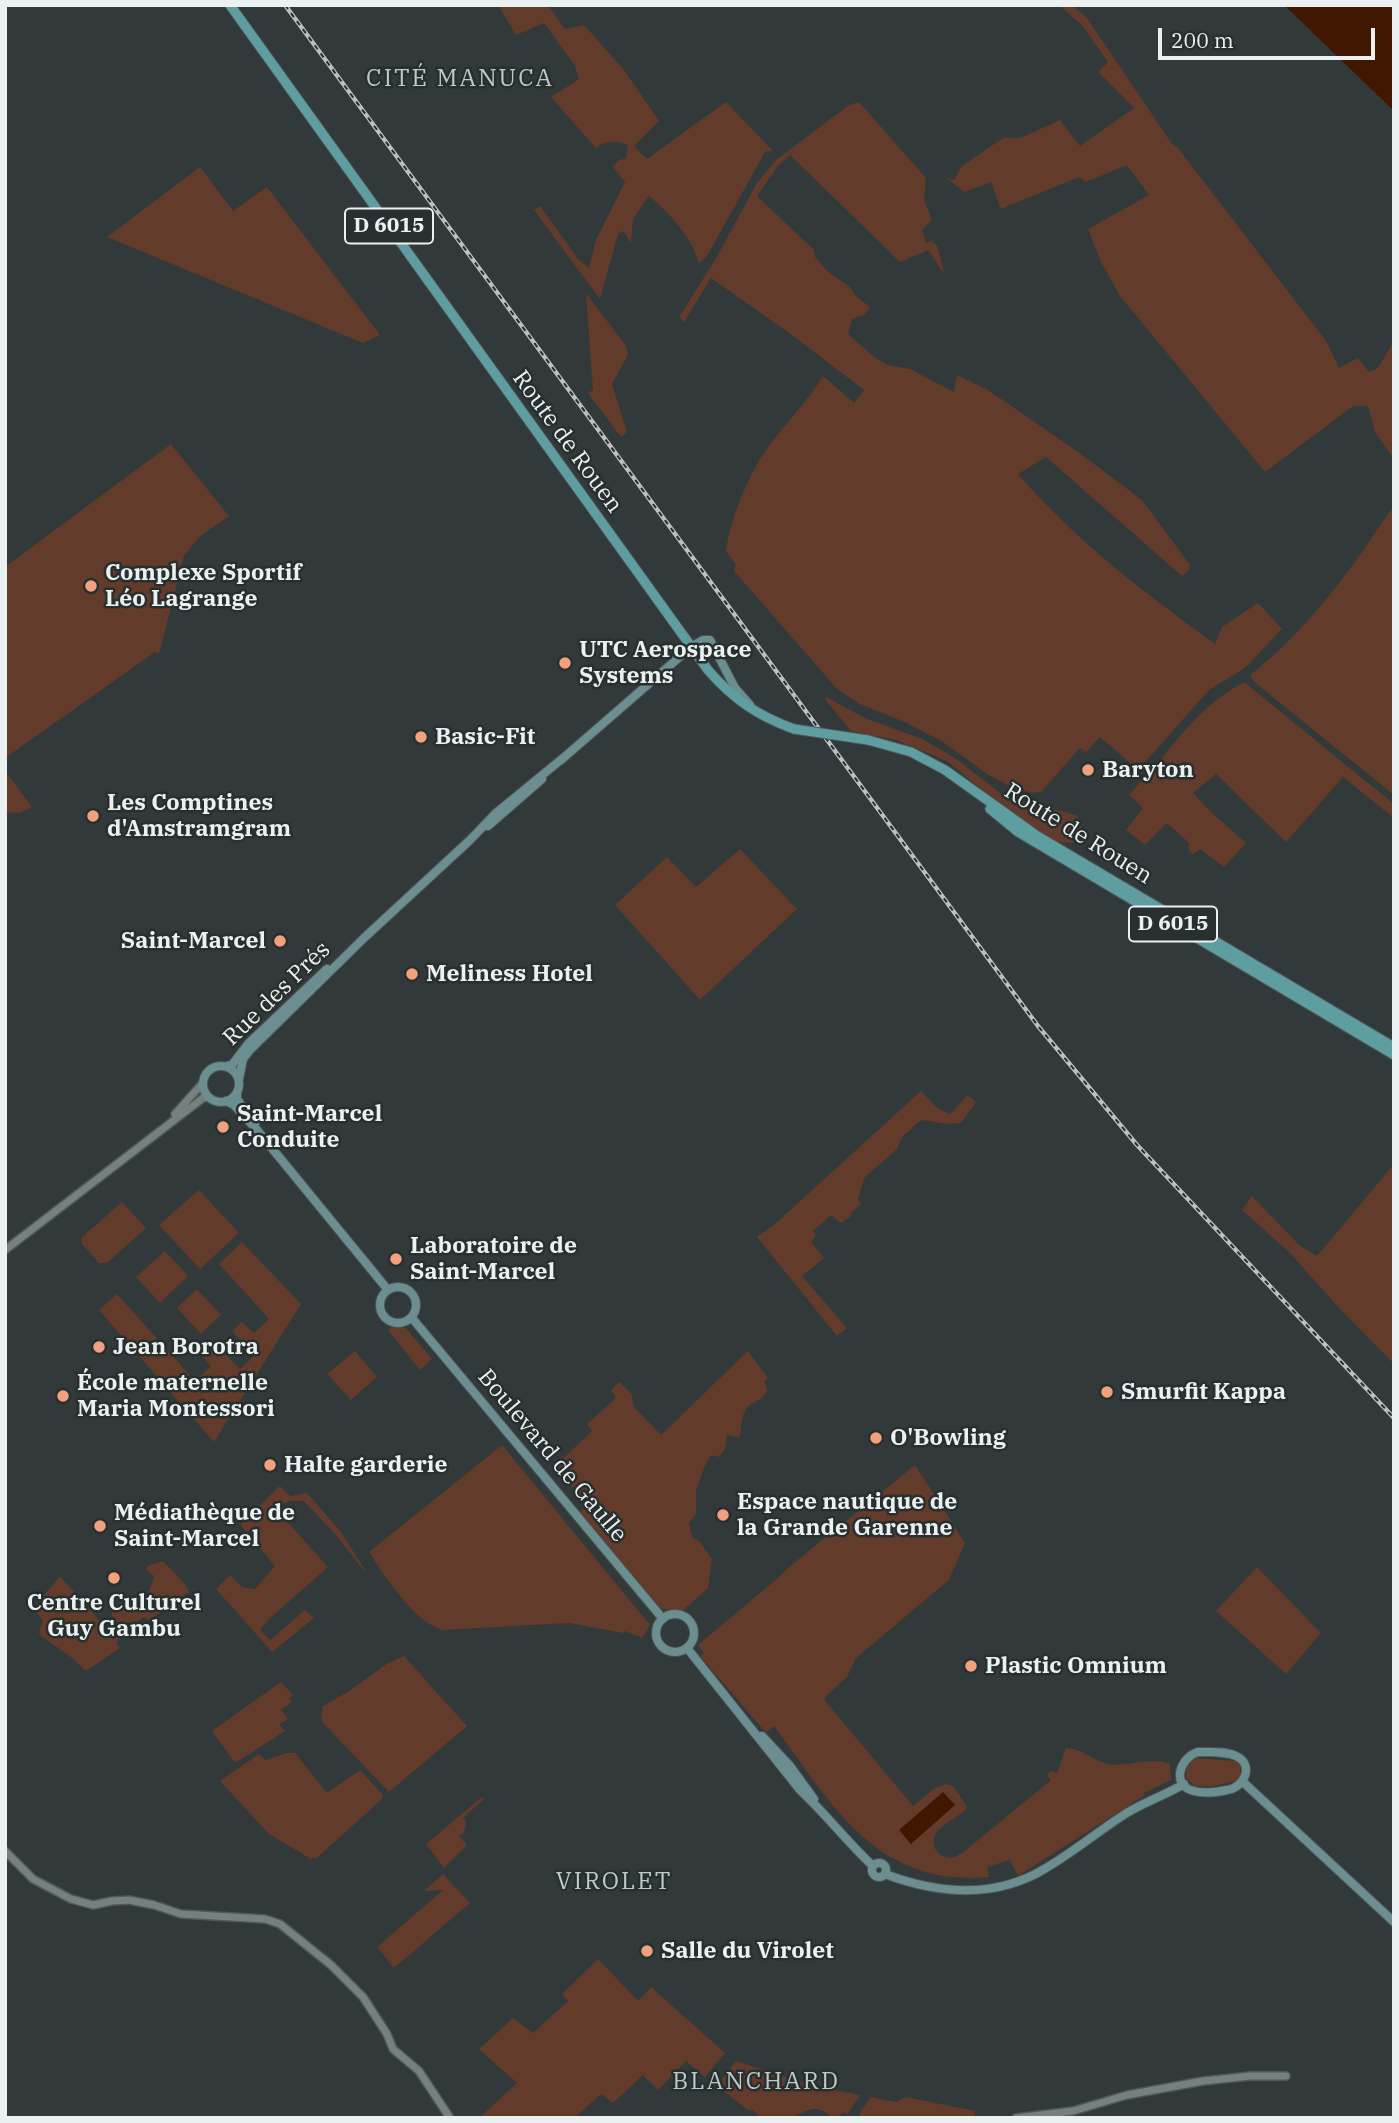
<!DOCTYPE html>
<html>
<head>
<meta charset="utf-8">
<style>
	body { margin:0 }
	#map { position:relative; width:1399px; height:2123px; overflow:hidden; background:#32393a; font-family:"IBM Plex Serif",serif }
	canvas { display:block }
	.frame { position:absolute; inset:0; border:7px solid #ebf0f1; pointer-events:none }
	.scale { position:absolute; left:1158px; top:28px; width:217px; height:32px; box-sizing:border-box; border:4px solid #ebf0f1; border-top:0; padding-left:9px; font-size:21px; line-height:24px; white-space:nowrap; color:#ebf0f1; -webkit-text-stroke:5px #282f2f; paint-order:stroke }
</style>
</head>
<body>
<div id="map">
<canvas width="1399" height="2123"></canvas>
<div class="frame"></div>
<div class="scale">200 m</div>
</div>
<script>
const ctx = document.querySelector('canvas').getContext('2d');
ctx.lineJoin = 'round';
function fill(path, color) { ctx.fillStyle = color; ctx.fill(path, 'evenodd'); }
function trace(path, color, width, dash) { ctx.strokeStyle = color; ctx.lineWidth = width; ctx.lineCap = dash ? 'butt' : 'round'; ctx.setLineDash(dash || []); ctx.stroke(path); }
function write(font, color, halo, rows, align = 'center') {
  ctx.font = font + ' "IBM Plex Serif",serif'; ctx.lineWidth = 5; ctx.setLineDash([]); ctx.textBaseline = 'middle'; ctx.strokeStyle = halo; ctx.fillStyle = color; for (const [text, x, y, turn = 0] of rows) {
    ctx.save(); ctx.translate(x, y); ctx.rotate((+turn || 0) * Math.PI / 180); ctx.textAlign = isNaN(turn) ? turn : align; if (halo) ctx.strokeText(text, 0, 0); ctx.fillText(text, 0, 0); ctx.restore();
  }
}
const green = new Path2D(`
	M498,5H548L565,29L584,25L624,70L659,121L634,146L647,159L726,102L773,151L765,152L707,256L699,264C693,239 669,212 649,196L633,219L631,243L623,231L618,234L600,299L534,210L540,206L578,259L589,268L596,240L625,182L613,167L618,161L626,158L628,145C617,140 606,140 596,148L551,97L579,79L575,66L544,23L516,35Z
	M1059,5H1072L1087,18L1172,144L1178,148L1326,341L1339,368L1358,358L1369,372L1378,368L1394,341V459L1375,432L1368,406H1353L1265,472L1120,296L1101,262L1088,229L1149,195L1127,165L1086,182L1079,177L1001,209L991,182L965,192L946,178L954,180L962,166L1003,138H1020L1060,120L1080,146L1134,108L1098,72L1108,62L1082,25Z
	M859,102L926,178L924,200L932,220L922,230L926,243L932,241L937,246L945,275L928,250L900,262L790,155L778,166L757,196L814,250L815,257L828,272L849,286L856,296L870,307L864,315L852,319L848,334L874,357L888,365L910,369L954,392L957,375L988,390L1078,452L1142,500L1190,565L1189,570L1182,576L1046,457L1018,474C1076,541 1144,592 1215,644L1222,627L1258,603L1282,629L1245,668L1209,690L1138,770L1100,737L1086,752L1080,748L1041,792L1033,793L1016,789L987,774L943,742L907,723L860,704L837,689L734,571L736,565L726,551C730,520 744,487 760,459C778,430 805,406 823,376L854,403L864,390L792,335L711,278L684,322L679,317L715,260L757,183L776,160L849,105Z
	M200,167L233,211L267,187L380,335L363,343L107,237Z
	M586,293L626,346L628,355L612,384L627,432L621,437L588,393L593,390Z
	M171,444L229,516L199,537L184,556L159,654L155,652L5,758V567Z
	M1394,505V795L1253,681L1250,675C1310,628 1352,568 1394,505Z
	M1244,682L1394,804V818L1343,777L1286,842L1216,774L1193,793L1213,814L1246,843L1224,867L1200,849L1193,854L1189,851V843L1167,823L1145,845L1126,830L1143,808L1129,795L1149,772H1157L1163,766L1161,759C1185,729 1210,700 1244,682Z
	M826,697L865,718L922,739L955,758L1004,796L1076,815L1081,822V834L1072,843L1056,842L1013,815L947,761L896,740L851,731L824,698Z
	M5,771L32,807L20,813L5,812Z
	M740,849L797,909L700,1000L615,905L667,857L696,887Z
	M921,1091L937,1108L950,1114L968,1095L976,1102L961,1123L949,1124L921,1120L902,1137L897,1149L864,1178L858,1200L861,1204L850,1214L851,1216L841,1223L831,1215L813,1231L816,1235L811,1242L824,1258L802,1276L847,1328L837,1336L757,1237L775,1224Z
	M1394,1164V1364L1339,1308L1289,1252L1242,1210L1252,1196L1299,1245L1317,1256Z
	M199,1190L239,1233L200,1269L159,1225Z
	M122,1202L146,1228L107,1263H99L82,1244L81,1238Z
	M242,1242L301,1304L214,1442L99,1310L117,1294L195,1381L211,1366L204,1358L217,1346L240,1369L255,1355L232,1331L242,1322L254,1333L269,1319L219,1264Z
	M165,1251L188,1276L160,1303L136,1277Z
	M197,1289L221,1315L201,1334L177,1308Z
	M392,1326L406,1328L432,1359L420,1370L388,1330Z
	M355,1351L377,1377L351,1400L327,1374Z
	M748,1351L768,1378L764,1381C774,1399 755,1398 746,1409C741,1417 741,1428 740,1437L727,1435L725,1449L719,1457L711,1455L704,1468L696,1490V1514L689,1523L692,1537L699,1541L712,1559L708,1588L681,1612L660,1608L580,1512L589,1504L554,1467L592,1431L587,1424L616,1398L611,1390L619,1382L632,1394L633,1406L661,1435Z
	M502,1445L650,1625L642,1638L625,1631L623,1633L569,1623L442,1630C415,1622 384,1576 369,1552Z
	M915,1465L965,1543L949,1580L856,1658L847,1677L824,1698L827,1703L913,1806L935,1788L946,1784L953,1786L967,1806L965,1811C956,1817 940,1826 935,1835C930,1847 939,1858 951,1858C957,1857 961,1853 966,1850L1051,1780L1047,1775L1051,1771L1057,1773L1066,1748C1081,1748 1093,1761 1108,1764C1129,1767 1150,1756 1170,1764L1171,1780L1144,1793L1145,1795L1018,1876L1010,1860L987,1867L989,1877C876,1887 833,1806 774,1726L766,1733L700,1656L704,1653L698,1645L779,1577L789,1567Z
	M280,1486L290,1496L307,1493L341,1532L370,1578L335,1534L304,1501H289L275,1508L328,1567L269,1619L260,1630L270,1640L305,1610L314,1618L272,1652L216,1589L230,1575L242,1587L255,1589L275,1566L249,1535L257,1528L255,1526L246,1533L241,1524Z
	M163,1561L185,1584L189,1592L149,1620L143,1617L127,1632L112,1616V1612L121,1608L120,1606L137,1605L140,1602L145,1604L154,1576L146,1570L147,1566Z
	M1257,1567L1321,1633L1286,1674L1216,1611Z
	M60,1576L106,1628L110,1624L122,1637L116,1642L120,1648L86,1671L71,1657L41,1636L39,1633L43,1620L33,1609Z
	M404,1656L467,1726L389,1792L323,1723L321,1715L323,1706L349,1691L388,1663Z
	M281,1682L293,1695L289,1698L292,1702L281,1710L288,1719L279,1724L285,1731L235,1763L212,1731Z
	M287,1753H295L327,1793L360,1770L382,1794L383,1798L317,1858L311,1859L269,1834L220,1781L259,1754L265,1760Z
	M1198,1758L1236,1761L1240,1765L1241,1775L1239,1780L1214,1786H1195L1186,1778C1185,1767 1189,1762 1198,1758Z
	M482,1797L484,1799L463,1818L466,1822L464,1833L459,1836L467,1845L444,1868L426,1844Z
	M443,1874L470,1903L394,1968L377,1947L443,1890L424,1891Z
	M598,1959L638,2001L651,1987L725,2053L705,2077L686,2061L658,2090L643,2075L613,2103L601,2094L574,2118H479L517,2083L479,2049L513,2018L533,2033L568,2001L562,1994Z
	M736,2061L809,2085L860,2095L847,2115L843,2112L837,2118C829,2117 825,2110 817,2109C805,2109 800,2115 790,2118C782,2120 770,2118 761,2118L752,2109L749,2111L717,2086Z
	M870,2097L896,2102L906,2097L975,2111L974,2118H861L859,2115Z`);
const water = new Path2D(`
	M1284,5H1394V111Z
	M943,1792L955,1805L911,1844L899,1830Z`);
const tertiary = new Path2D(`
	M175,1114L202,1084
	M5,1250L203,1098L208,1097
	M5,1851L33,1879L71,1899L93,1905L112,1901L129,1900L154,1905L181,1914L265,1919L280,1924L331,1965L363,1997L387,2034L393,2049L419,2071L450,2118
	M1016,2118L1073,2111L1127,2095L1203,2081L1250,2076H1286`);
const secondary = new Path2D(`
	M561,760L691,647L703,640H710L735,688L750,705
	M488,826L542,779
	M203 1084a18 18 0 1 1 36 0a18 18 0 1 1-36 0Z
	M227,1066L232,1065L248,1044L327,969
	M239,1079L243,1059L249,1051L364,938L470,840L496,813L563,758
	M237,1092V1099L255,1124
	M226,1101L234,1105L257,1130L388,1290
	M380 1305a18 18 0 1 1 36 0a18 18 0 1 1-36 0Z
	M412,1318L663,1619
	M656 1633a19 19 0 1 1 38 0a19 19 0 1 1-38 0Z
	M687,1648L800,1790C826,1814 847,1842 873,1866
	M762,1736L790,1766L814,1799
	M1198,1752C1210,1752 1225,1751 1236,1756C1255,1765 1244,1788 1227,1790C1218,1792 1204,1794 1194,1791C1171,1786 1179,1758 1198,1752Z
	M1243,1782L1394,1922
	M872 1870a7 7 0 1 1 14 0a7 7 0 1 1-14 0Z
	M885,1874C938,1894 996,1899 1046,1868C1072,1853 1096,1833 1122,1816C1141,1803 1164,1796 1184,1784`);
const primary = new Path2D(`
	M230,5L708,670C733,699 758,716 794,729
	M868,740L911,752L945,770L1036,835L1394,1047
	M990,809L1018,832L1394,1055`);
const rail = new Path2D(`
	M285,5L1038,1026L1137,1145L1394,1418`);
const primaryBridge = new Path2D(`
	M794,729L868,740`);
const markers = [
	[91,586,7,"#f1a17d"],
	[565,663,7,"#f1a17d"],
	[421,737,7,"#f1a17d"],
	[1088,770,7,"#f1a17d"],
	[93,816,7,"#f1a17d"],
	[280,941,7,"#f1a17d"],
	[412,974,7,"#f1a17d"],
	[223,1127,7,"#f1a17d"],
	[396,1259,7,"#f1a17d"],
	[99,1347,7,"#f1a17d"],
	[1107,1392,7,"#f1a17d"],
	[63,1396,7,"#f1a17d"],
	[876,1438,7,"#f1a17d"],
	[270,1465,7,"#f1a17d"],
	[723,1515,7,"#f1a17d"],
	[100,1526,7,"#f1a17d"],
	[114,1578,7,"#f1a17d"],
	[971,1666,7,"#f1a17d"],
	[647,1951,7,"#f1a17d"]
];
const shields = [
	[389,226,88],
	[1173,924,88]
];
const shieldNames = [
	["D 6015",389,226],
	["D 6015",1173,924]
];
const streetNames = [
	["Route de Rouen",567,442,54],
	["Route de Rouen",1078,834,32],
	["Rue des Prés",277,994,-44],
	["Boulevard de Gaulle",552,1456,50]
];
const poiNames = [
	["Complexe Sportif",105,573],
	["Léo Lagrange",105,599],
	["UTC Aerospace",579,650],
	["Systems",579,676],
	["Basic-Fit",435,737],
	["Baryton",1102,770],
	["Les Comptines",107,803],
	["d'Amstramgram",107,829],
	["Saint-Marcel",266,941,"right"],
	["Meliness Hotel",426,974],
	["Saint-Marcel",237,1114],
	["Conduite",237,1140],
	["Laboratoire de",410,1246],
	["Saint-Marcel",410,1272],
	["Jean Borotra",113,1347],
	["École maternelle",77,1383],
	["Maria Montessori",77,1409],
	["Smurfit Kappa",1121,1392],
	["O'Bowling",890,1438],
	["Halte garderie",284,1465],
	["Espace nautique de",737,1502],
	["la Grande Garenne",737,1528],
	["Médiathèque de",114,1513],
	["Saint-Marcel",114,1539],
	["Centre Culturel",114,1603,"center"],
	["Guy Gambu",114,1629,"center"],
	["Plastic Omnium",985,1666],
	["Salle du Virolet",661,1951]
];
const neighbourhoodNames = [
	["CITÉ MANUCA",460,79],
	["VIROLET",614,1882],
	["BLANCHARD",756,2082]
];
fill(green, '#623b2a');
fill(water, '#421702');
trace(tertiary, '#505757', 10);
trace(secondary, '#505757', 10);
trace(primary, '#505757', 11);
trace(tertiary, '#778080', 7);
trace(secondary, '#6b8f90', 8);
trace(primary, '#5f9ea0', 9);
trace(rail, '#bbc0c1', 4.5);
trace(rail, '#282f2f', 2, [5]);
trace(primaryBridge, '#505757', 11, []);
trace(primaryBridge, '#5f9ea0', 9);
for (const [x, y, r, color] of markers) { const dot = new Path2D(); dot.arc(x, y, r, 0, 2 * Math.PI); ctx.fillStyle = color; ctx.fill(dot); trace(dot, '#282f2f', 2.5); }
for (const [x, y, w] of shields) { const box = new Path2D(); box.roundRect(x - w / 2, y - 17.5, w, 35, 5); ctx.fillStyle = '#282f2f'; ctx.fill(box); trace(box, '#ebf0f1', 2); }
write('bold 21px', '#ebf0f1', null, shieldNames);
write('23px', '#ebf0f1', '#282f2f', streetNames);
write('bold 23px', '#ebf0f1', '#282f2f', poiNames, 'left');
ctx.letterSpacing = '2px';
write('24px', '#bfc9c9', '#282f2f', neighbourhoodNames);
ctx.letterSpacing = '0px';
</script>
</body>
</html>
